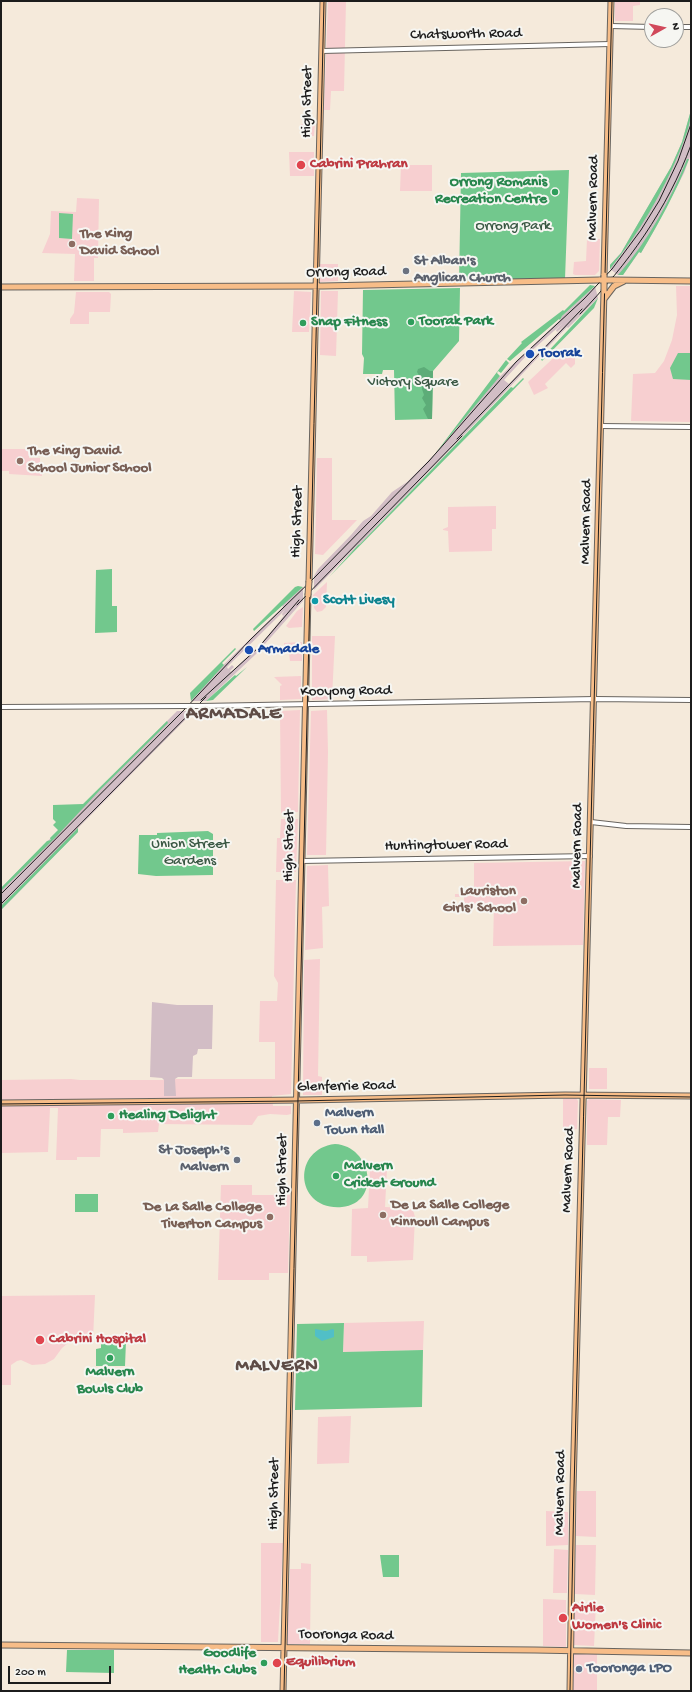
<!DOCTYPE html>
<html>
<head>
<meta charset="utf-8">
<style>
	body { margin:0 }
	#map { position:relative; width:692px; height:1692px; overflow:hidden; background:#f5eadb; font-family:"Gochi Hand",sans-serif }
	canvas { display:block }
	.frame { position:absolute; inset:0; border:2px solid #1c1c1c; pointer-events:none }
	.north { position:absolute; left:644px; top:8px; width:40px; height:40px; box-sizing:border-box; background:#f6f6f2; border:1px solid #9f9f9c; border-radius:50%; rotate:82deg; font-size:11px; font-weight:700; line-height:16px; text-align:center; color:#1c1c1c }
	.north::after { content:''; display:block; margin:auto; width:14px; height:18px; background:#d1495b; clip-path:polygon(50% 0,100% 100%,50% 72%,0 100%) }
	.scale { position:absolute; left:8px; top:1666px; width:103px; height:18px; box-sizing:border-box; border:2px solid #1c1c1c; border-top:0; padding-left:5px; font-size:12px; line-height:14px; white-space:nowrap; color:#1c1c1c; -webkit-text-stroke:3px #f6f6f2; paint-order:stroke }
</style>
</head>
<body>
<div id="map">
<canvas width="692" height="1692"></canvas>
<div class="frame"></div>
<div class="north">N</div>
<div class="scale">200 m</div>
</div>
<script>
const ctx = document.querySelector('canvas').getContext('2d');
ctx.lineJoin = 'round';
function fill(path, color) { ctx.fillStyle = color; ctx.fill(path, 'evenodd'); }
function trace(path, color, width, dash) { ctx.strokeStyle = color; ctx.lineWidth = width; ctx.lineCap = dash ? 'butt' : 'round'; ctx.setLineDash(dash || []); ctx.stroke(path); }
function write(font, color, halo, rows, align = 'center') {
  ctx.font = font + ' "Gochi Hand",sans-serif'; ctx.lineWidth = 4; ctx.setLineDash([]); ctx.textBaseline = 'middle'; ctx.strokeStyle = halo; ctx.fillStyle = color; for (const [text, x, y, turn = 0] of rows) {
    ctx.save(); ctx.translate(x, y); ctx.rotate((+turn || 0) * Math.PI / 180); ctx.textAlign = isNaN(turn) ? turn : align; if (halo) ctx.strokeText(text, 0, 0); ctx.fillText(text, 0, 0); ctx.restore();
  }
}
const built = new Path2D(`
	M328,1H346L344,91H331L330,110H324Z
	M615,1H640V5L633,6V21H615Z
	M315,123L314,136H301V124Z
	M289,152H314V176H290Z
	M401,165H432V191H400Z
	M77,198L99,199L98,258H94V281H74L75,254L42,253L50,234L51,211L76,212Z
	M587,239H600L599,271L595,275H575L573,274L574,262L586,261Z
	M320,264H338V281L320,282Z
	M676,286H691V422L631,421L633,374L655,373L664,361L672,340L677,315Z
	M294,291L311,292L309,332H292Z
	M321,291H338L336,356L320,355Z
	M76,292H109L111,294L110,312H89V324H70V319L74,313Z
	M565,347L575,356V364L571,368L566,363L545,384L548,388L534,395L528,382Z
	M1,449H29V458H40V465H42V476L9,474V471H1Z
	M317,458H332V520H357L323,555L315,554Z
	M496,506V529H492V551L449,552L448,531L443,530V529L448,527V507Z
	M327,582L326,607L322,611L317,612L314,608L313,595Z
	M303,607L302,627L289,628L286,626L297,611Z
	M312,636H335L332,699L312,700Z
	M302,642V661H290L289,653H284V643Z
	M301,676V699L280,700V686L282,685L274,677Z
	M300,710L298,812L281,813L280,711Z
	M327,710L328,752L326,855H307L311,711Z
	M281,819H298L296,872H276L277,838H280Z
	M585,861L583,945L493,946L494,905H464V897H455V894H474V863Z
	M328,865L329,906L322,907L323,948L305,950L307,866Z
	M276,880H296L291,1094L272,1096L273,1106H291V1114L287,1115L270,1114L258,1116L252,1125L159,1124L158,1132L123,1133V1129H101L100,1157H77V1160H56L58,1108H50L48,1152L1,1153V1080L71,1079L80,1080H164V1096L175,1095V1079H275V1042H259L260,1001H277L278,983L274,976Z
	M320,959L318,1076L322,1077V1095H303L304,960Z
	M589,1068H607V1089H589Z
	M576,1098L578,1101L577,1129L563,1130V1099Z
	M589,1099L621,1100L620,1117H608L607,1145H587V1101Z
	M370,1169H387L385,1207L408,1208L413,1210L415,1217L413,1260L367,1262V1256H351L352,1209L368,1208Z
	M221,1185H252V1195H290L288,1273H269V1280H218Z
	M95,1295L93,1339L76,1340L68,1343L62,1348L54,1359L45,1364L32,1365L21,1360L17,1361L11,1365V1385H1V1296Z
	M424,1321L423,1350L343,1352L344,1323Z
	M351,1416L349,1463L317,1464L318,1417Z
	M577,1491H596V1537L576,1536Z
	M546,1511L568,1512V1545L546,1546Z
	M261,1543H283L278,1642H261Z
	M576,1545H596L595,1595L575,1594Z
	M554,1549L568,1550L567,1593H553Z
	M301,1563L311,1564L310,1644H287L290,1569H301Z
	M543,1599L566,1600V1647L543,1646Z
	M575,1602L596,1603L594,1646L573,1645Z
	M573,1654H597V1691H573Z`);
const industrial = new Path2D(`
	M691,110V154L684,173L656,227L641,253L639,252L623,275H618L610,269V265L621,253L632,234L671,167L682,142Z
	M595,286L598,298L568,328L567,327L360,544L358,545L314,590V576L318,569L351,535L363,521L371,516L392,492L407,482L435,454L494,382L560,320L562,316ZM563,323L556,330L557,332L565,325L509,384L504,380L528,354Z
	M303,587V601L256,654L206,701H191L213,675L283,607L282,605ZM285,610L282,614L283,616L287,612L261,644L231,672L230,671L234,667L232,665L228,669L227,667Z
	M177,711H194L78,828V832L1,910V888Z
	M152,1002L177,1005H213L212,1049H198L197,1054L193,1056L192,1077H178L175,1079L176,1096H164V1080L162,1078L150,1077Z`);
const green = new Path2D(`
	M691,110C691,124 685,138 680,151C662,194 639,233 610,269V265L621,253L632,234L671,167L682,142Z
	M687,159H689C676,192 659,223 641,253L639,252L623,275H618C648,241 670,201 687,159Z
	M569,170L565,279L459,282L461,173Z
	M59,213L73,214L72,239L59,238Z
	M590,285L595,286L562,316L560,320L559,319L510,361L507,359L522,343L521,342L563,310L564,311Z
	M460,288L459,341L433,371L432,419L395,420L394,370H383L382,374H363L364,358L362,354L363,290Z
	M598,298L594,308L542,361L541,359Z
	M678,353H691V380L673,379L670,368Z
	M506,360L509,363L501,373L498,371L497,373L500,376L435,454Z
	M523,378L524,379L329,577L358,545L360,544L511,387L513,388Z
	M112,569V606H117V632L95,633L96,570Z
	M298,586L303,587L254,631L253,629L295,587Z
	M235,648L236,649L222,663L224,665L191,701L190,693Z
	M247,667L213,700L206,701L235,675L236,676Z
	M167,721L168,723L100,790L55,838L1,891V888L47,841L51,840L50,838L58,830L53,825L56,822L53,819V805L83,804Z
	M78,828V832L1,910V906Z
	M208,831L213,834V875L156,876L138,874L139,835H157V833Z
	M335,1144C372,1146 382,1203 342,1207C295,1211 291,1149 335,1144Z
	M75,1194H98V1212H75Z
	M344,1323L343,1352L423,1350L422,1407L295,1410L297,1324Z
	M101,1341H126L125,1366H96V1349L101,1348Z
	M380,1555H399V1577H383Z
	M67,1650H114V1673L66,1672Z`);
const forest = new Path2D(`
	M424,367L430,371H433L432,419H428L423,409L426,405L422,398L424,395L422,389L423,382L417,372L418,369Z`);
const water = new Path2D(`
	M315,1329L326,1331L333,1329L334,1330V1337L322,1341L315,1336Z`);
const minor = new Path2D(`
	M611,26L652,27
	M676,27H691
	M322,51L610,44
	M601,426L691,427
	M200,706L595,699L691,700
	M1,707L185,706
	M591,822L626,826L691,827
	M302,861L590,856`);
const major = new Path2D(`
	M604,275L611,1
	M613,280L691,281
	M1,287L323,286L600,280
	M604,299L614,286L624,281
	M309,581L323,1
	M1,1103L303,1100L565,1095L691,1096
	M1,1645L535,1650L691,1653
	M283,1691L308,595
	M570,1691L573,1489L604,291`);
const tram = new Path2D(`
	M1,1104L296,1101L565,1095L691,1097
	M284,1691L324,1
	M570,1691L574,1489L612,1`);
const rail = new Path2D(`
	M580,314C628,264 667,210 691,145
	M457,439L582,309
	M297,605L462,436
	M201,700L258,648L299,600
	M1,894L182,712L250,640L315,577L429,461L516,362L584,299L612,269L641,230L659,201L678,161L691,124
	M1,904L206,697`);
const minorBridge = new Path2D(`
	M185,706H200`);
const majorBridge = new Path2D(`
	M600,280H613
	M604,291V275
	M308,595L309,581`);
const markers = [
	[301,165,5,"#e0444e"],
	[555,192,4,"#2e9e5b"],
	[72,244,4,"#8d6e63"],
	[406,271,4,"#6b7280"],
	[411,322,4,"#2e9e5b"],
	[303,323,4,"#2e9e5b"],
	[530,354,5,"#1a4fb4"],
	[20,461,4,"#8d6e63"],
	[315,601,4,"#0f9aa8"],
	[249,650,5,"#1a4fb4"],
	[524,901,4,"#8d6e63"],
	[111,1116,4,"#2e9e5b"],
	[317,1123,4,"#5c6f8a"],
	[237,1160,4,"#6b7280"],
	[336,1176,4,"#2e9e5b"],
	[383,1215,4,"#8d6e63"],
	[270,1217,4,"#8d6e63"],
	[40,1340,5,"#e0444e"],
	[110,1358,4,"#2e9e5b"],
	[563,1618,5,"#e0444e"],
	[264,1663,4,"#2e9e5b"],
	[277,1663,5,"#e0444e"],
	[579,1669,4,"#5c6f8a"]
];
const streetNames = [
	["Chatsworth Road",466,35,-1],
	["High Street",308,102,-89],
	["Malvern Road",594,198,-89],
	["Orrong Road",346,273,-1],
	["High Street",298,522,-88],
	["Malvern Road",587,522,-89],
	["Kooyong Road",346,692,-1],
	["High Street",290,846,-89],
	["Huntingtower Road",446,846,-1],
	["Malvern Road",578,846,-89],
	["Glenferrie Road",346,1087,-1],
	["High Street",283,1170,-89],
	["Malvern Road",569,1170,-88],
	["Malvern Road",561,1493,-89],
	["High Street",275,1494,-89],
	["Tooronga Road",346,1636,1]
];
const healthNames = [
	["Cabrini Prahran",310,165],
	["Cabrini Hospital",49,1340],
	["Airlie",572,1609],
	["Women's Clinic",572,1626],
	["Equilibrium",286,1663]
];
const leisureNames = [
	["Orrong Romanis",547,183,"right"],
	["Recreation Centre",547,200,"right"],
	["Toorak Park",419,322],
	["Snap Fitness",311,323],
	["Healing Delight",119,1116],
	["Malvern",344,1167],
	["Cricket Ground",344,1184],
	["Malvern",110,1373,"center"],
	["Bowls Club",110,1390,"center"],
	["Goodlife",256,1654,"right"],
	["Health Clubs",256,1671,"right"]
];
const parkNames = [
	["Orrong Park",513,227],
	["Victory Square",413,383],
	["Union Street",190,845],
	["Gardens",190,862]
];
const educationNames = [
	["The King",80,235],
	["David School",80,252],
	["The King David",28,452],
	["School Junior School",28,469],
	["Lauriston",516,892,"right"],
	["Girls' School",516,909,"right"],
	["De La Salle College",391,1206],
	["Kinnoull Campus",391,1223],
	["De La Salle College",262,1208,"right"],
	["Tiverton Campus",262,1225,"right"]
];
const worshipNames = [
	["St Alban's",414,262],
	["Anglican Church",414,279],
	["St Joseph's",229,1151,"right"],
	["Malvern",229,1168,"right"]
];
const transitNames = [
	["Toorak",539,354],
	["Armadale",258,650]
];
const cultureNames = [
	["Scott Livesy",323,601]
];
const serviceNames = [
	["Malvern",325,1114],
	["Town Hall",325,1131],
	["Tooronga LPO",587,1669]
];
const districtNames = [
	["ARMADALE",234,715],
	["MALVERN",277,1367]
];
fill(built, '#f7cfd0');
fill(industrial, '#d2bdc5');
fill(green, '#72c88d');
fill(forest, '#5dac78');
fill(water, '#51bfc7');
trace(minor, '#68645f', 6);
trace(major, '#68645f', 7);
trace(minor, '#fff', 4);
trace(major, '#f7bd88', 5);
trace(tram, '#1c1c1c', 1);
trace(rail, '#1c1c1c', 1);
trace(minorBridge, '#68645f', 6, []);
trace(majorBridge, '#68645f', 7, []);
trace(minorBridge, '#fff', 4);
trace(majorBridge, '#f7bd88', 5);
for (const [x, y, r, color] of markers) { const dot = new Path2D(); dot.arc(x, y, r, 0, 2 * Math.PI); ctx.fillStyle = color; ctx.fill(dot); trace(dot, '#f6f6f2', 1.5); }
write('15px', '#1c1c1c', '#f6f6f2', streetNames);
write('bold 15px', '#be3a42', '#f6f6f2', healthNames, 'left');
write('bold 15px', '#27864d', '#f6f6f2', leisureNames, 'left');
write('15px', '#3a5844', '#f6f6f2', parkNames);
write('bold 15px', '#785e54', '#f6f6f2', educationNames, 'left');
write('bold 15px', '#5b616d', '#f6f6f2', worshipNames, 'left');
write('bold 15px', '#164399', '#f6f6f2', transitNames, 'left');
write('bold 15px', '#0d838f', '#f6f6f2', cultureNames, 'left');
write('bold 15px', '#4e5e75', '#f6f6f2', serviceNames, 'left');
ctx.letterSpacing = '1px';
write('bold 19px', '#5e4c46', '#f6f6f2', districtNames);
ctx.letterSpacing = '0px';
</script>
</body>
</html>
